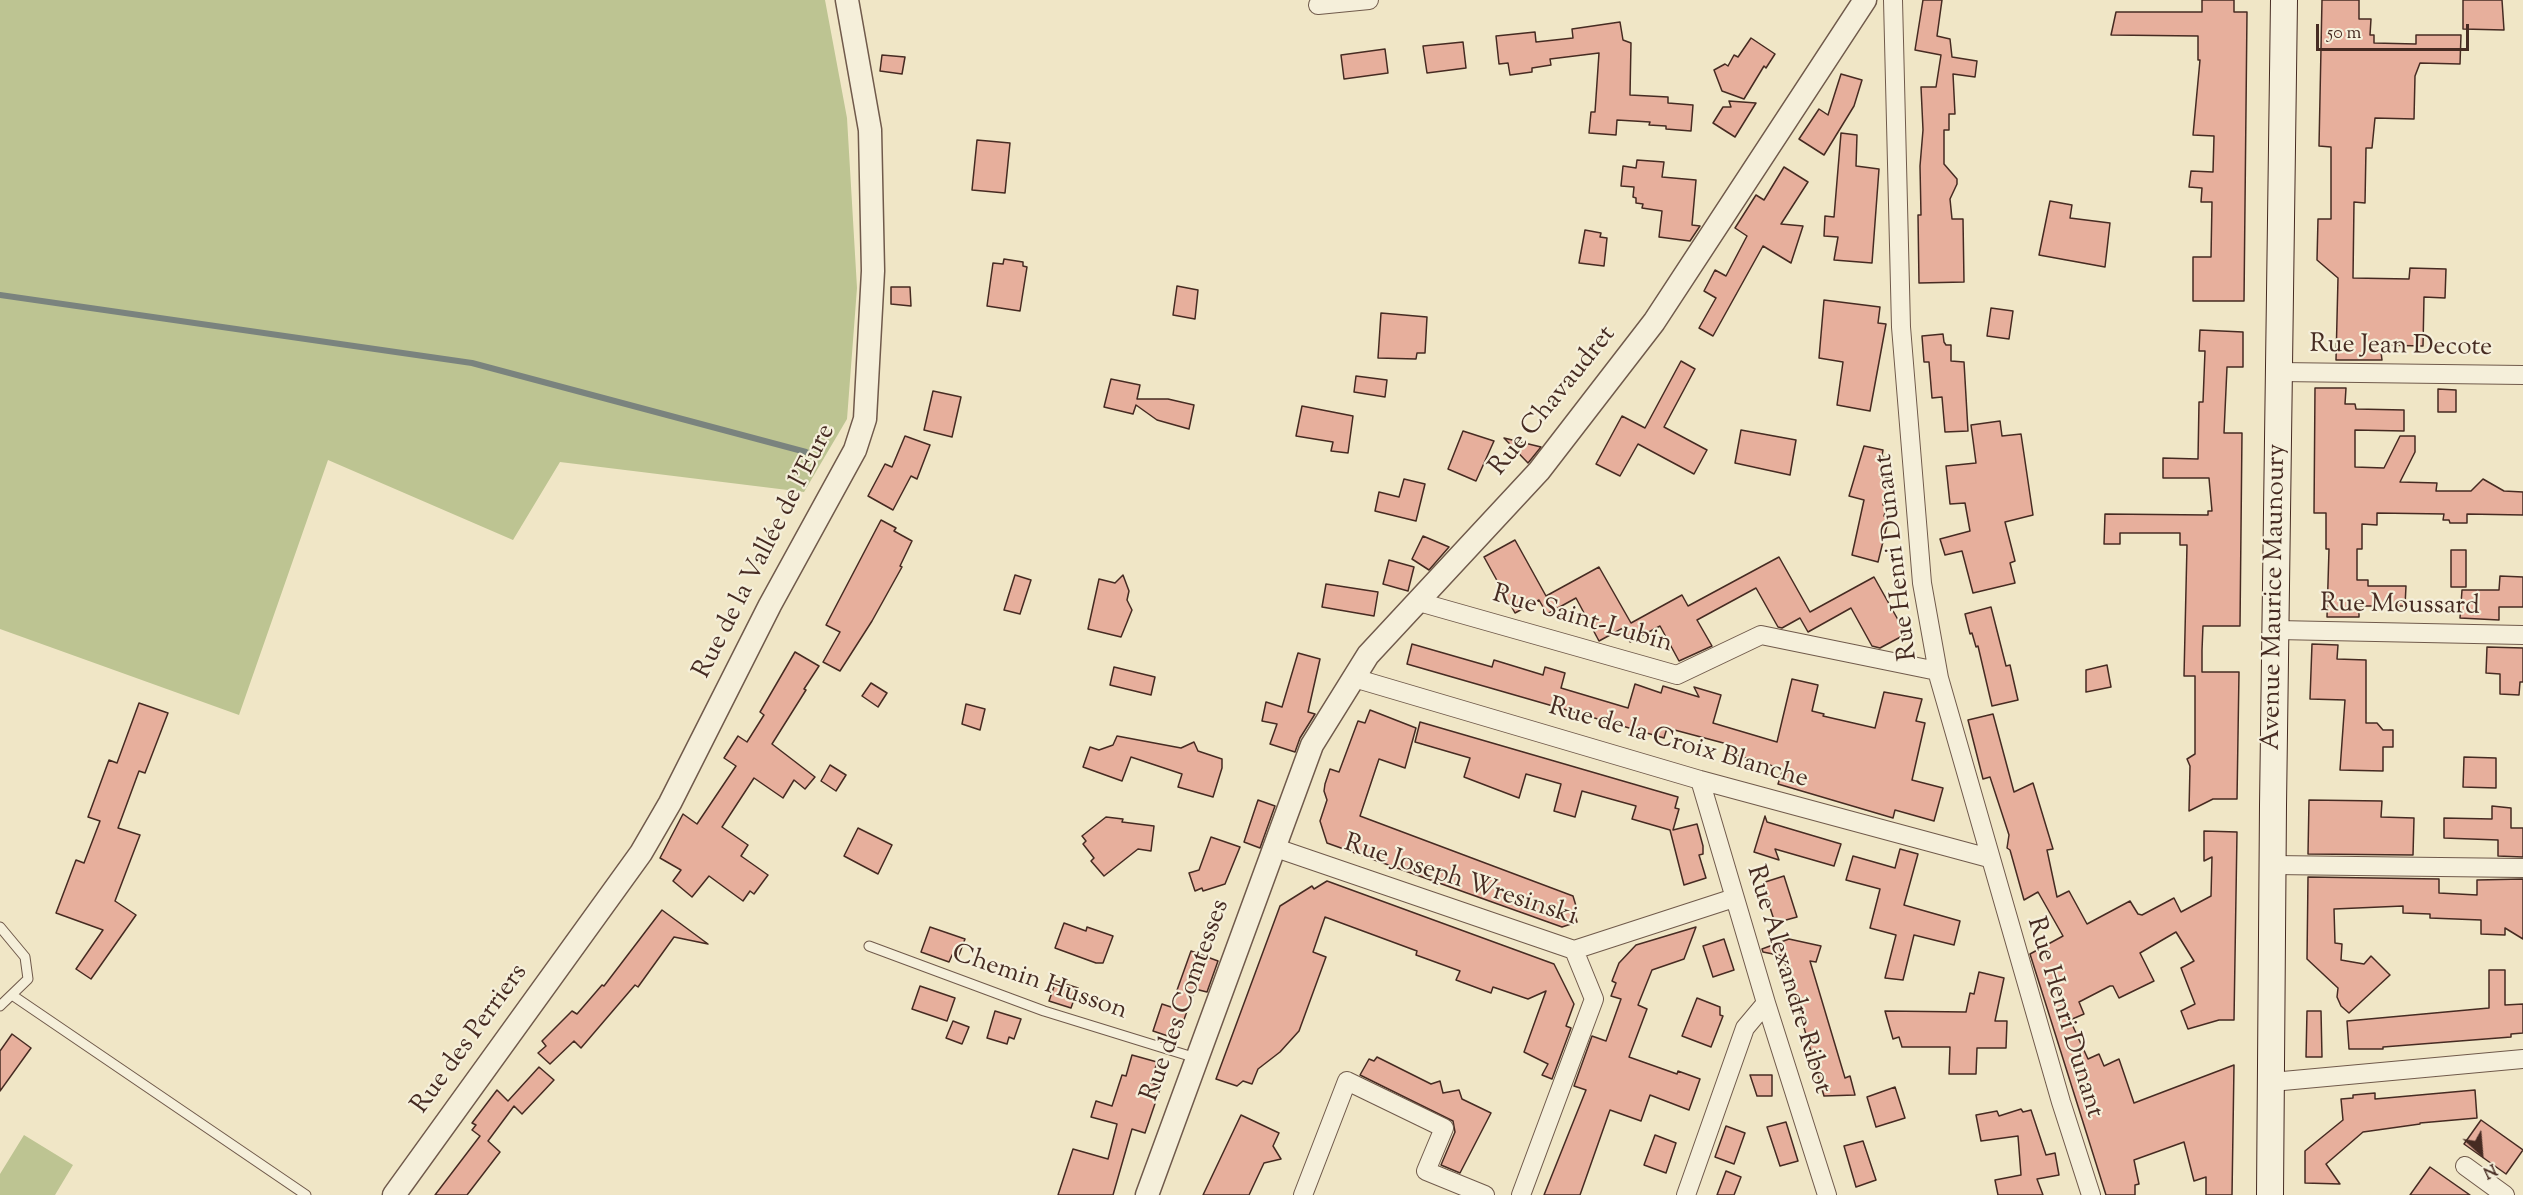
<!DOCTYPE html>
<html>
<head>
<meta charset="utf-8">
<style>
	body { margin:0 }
	#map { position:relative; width:2523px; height:1195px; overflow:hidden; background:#f0e6c6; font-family:"Sorts Mill Goudy",serif }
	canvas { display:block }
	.north { position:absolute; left:2451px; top:1123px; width:60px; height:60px; -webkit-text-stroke:4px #f5efda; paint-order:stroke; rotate:154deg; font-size:16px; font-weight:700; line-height:24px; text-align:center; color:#462b22 }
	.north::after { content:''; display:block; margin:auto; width:21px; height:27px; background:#462b22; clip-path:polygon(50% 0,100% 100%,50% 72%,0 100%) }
	.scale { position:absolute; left:2316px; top:24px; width:153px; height:27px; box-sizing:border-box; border:3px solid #462b22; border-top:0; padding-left:8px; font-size:18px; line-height:21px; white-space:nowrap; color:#462b22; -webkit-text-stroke:4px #f5efda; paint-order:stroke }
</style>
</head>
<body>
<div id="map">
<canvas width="2523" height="1195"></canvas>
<div class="north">N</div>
<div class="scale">50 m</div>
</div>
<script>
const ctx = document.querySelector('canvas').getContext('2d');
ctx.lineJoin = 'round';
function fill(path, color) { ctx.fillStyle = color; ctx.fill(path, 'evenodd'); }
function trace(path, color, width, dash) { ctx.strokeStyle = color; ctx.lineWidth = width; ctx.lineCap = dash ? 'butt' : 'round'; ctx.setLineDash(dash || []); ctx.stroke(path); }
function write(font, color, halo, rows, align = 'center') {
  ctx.font = font + ' "Sorts Mill Goudy",serif'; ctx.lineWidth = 4.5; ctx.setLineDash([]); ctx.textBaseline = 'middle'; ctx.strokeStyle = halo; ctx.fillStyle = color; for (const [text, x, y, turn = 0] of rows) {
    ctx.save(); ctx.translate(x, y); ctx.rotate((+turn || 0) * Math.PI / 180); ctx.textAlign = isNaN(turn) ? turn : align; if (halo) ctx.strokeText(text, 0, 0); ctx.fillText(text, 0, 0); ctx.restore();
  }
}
const green = new Path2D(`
	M0,0H825L847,118L857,288L847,419L804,492L560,462L513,540L328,460L239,715L0,629Z
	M24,1135L73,1165L55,1195H0V1174Z`);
const stream = new Path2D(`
	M0,295L472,363L806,452`);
const building = new Path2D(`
	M1923,0H1942L1937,36L1950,39L1952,57L1977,61L1975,77L1953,74L1955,114H1949V130H1944V164L1957,179V184L1950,199L1952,219H1963L1964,282L1919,283L1918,215H1921L1920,166L1923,130L1921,87H1936L1941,55L1915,50Z
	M2202,0H2234V12H2247L2244,301H2193V257H2211L2212,202H2201L2202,188L2189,187L2191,171L2213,172L2214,136L2193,135L2200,60H2198V36L2111,35L2116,12H2202Z
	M2322,0H2359V19H2371L2370,35H2374V43L2416,44V35H2461L2460,64L2420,63L2415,76L2414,119L2375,118L2372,148H2366L2365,203L2354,202L2353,278L2409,279L2410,268L2446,269L2445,298L2424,297L2423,346L2380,345L2382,360H2336L2338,278L2317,260L2318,219H2331V147L2319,146Z
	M2463,0H2502L2504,30L2463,29Z
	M1620,22L1623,40L1631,43L1630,95L1668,97V103L1693,105L1691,131L1666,129V126L1649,125L1650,122L1617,120L1616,135L1589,133L1591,112H1595L1599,53L1550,59L1551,65L1532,68V72L1510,75L1508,63L1499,64L1496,36L1535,32L1536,42L1573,38L1572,29Z
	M1751,38L1775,54L1766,68L1764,66L1744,99L1722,91L1714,70L1725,64L1728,66L1734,55L1738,57Z
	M1463,42L1466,68L1427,73L1423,46Z
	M1385,49L1388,73L1344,79L1341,55Z
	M882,55L905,57L902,74L880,71Z
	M1841,74L1862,80L1854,106L1824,155L1799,139L1819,109L1828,115Z
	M1729,101L1756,103L1735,137L1713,123L1723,107H1731Z
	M1841,133L1857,135L1856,166L1879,169L1872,263L1834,260L1838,237L1824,236L1825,216L1834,217Z
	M977,140L1010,143L1005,193L972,190Z
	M1637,160L1664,162L1662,177L1696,180L1692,225L1700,226L1690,241L1659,237L1662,211L1642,208L1643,204L1636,203V198L1633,197L1634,187L1621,186L1623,166L1636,168Z
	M1784,167L1808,182L1781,224L1803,226L1791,263L1763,246L1713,336L1699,328L1716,298L1704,291L1715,270L1726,276L1747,236L1735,228L1756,195L1764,200Z
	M2050,201L2072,205L2070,218L2110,223L2105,267L2039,255Z
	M1585,230L1601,233L1600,237L1607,238L1604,266L1579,263Z
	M1004,259L1023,262V266L1027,267L1020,311L987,306L993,263L1003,264Z
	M1177,286L1198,290L1195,319L1173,315Z
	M891,287H910L911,306L891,304Z
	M1824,300L1880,307L1878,323L1886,324L1870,411L1837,405L1843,362L1819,358Z
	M1991,308L2013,311L2009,339L1987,336Z
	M1381,313L1427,317L1425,353H1417L1416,359L1378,358Z
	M2200,330L2243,332V367H2227L2224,433H2242L2240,626H2203L2202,650V672H2239L2237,799H2213L2189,811L2190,766L2187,759L2195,754V676H2184L2187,545H2180V533H2120V544H2104L2105,514L2208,515V511H2212L2209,478H2163V458L2198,459L2199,402H2203L2205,351H2199Z
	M1943,334L1944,342L1946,345H1951V361L1964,362L1968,431L1945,432L1942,397L1932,398L1929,362H1924L1922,336Z
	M1681,361L1695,369L1664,427L1707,450L1694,474L1638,444L1620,476L1596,464L1622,416L1645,428Z
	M1356,376L1387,380L1385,397L1354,392Z
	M1111,379L1140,385L1137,399H1168L1194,405L1189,429L1157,420L1136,405L1133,414L1104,407Z
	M2315,388H2346L2345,404H2355L2356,409L2404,410V431L2355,430V467L2384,468L2400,436H2415V452L2400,482L2437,483L2436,491H2471L2483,479L2504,491L2523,492V515L2467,514V523H2450L2449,520H2443L2444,514L2377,513V525L2362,524V549H2357V580H2368V586H2406L2405,606H2359V617H2327L2329,549H2326V513H2314Z
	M2438,389L2456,390V412H2438Z
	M933,391L961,397L952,437L924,430Z
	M1302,406L1353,416L1348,453L1331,451L1333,442L1296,436Z
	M2000,421L2002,436L2021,434L2033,515L2005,522L2015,561L2010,563L2015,583L1973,593L1962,551L1945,555L1940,539L1970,531L1965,503L1950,504L1946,466L1976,463L1971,425Z
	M1741,430L1796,440L1790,475L1735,463Z
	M1463,431L1494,441L1476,481L1448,469Z
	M905,436L930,445L917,479L911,476L893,510L868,496L885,464L892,467Z
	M1504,438L1541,447L1528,463Z
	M1864,446L1883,450L1882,456L1884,457L1880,476L1889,478L1883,505L1887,506L1884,516L1889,517L1878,562L1852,555L1864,500L1849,496Z
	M1404,479L1425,484L1416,521L1375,511L1379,492L1399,497Z
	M881,520L896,528L894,531L912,541L900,566L902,567L872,621L840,671L823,662L840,632L826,625Z
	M1423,536L1449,547L1429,570L1412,559Z
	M1515,540L1546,596L1599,567L1631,623L1682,595L1688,606L1779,557L1810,612L1874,577L1906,634L1880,648L1872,646L1851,608L1808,632L1800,618L1782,628L1778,627L1756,588L1697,620L1712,646L1679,661L1660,626L1630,642L1623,628L1599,641L1576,598L1547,614L1539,600L1515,613L1484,557Z
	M2451,550H2466V587H2451Z
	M1389,560L1414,567L1408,591L1383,584Z
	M1015,575L1031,580L1020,614L1004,610Z
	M1123,575L1129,591L1127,600L1132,610L1121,637L1088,629L1099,579L1115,583Z
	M2500,576L2523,577V607H2499V620L2460,618L2462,590H2499Z
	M1326,584L1378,592L1374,616L1322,607Z
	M1991,607L2006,666L2010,665L2018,700L1992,706L1978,646L1976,647L1972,633L1970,634L1965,614Z
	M1412,644L1492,667L1494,660L1543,675L1545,667L1565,673L1561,688L1628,708L1635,684L1661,693L1663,686L1699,697L1694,687L1721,695L1713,723L1777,742L1792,679L1818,685L1812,711L1824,714L1823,716L1875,728L1884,692L1922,699L1916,721L1925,723L1912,780L1943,788L1934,821L1895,810L1893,818L1778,784L1783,769L1729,753L1731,745L1667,728L1664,738L1407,664Z
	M2312,644L2338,645L2337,659L2366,660V723H2377L2383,730H2393V747H2383V771L2340,770L2345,700L2310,699Z
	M2487,647L2523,648V682H2520L2519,695L2500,694V674L2486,673Z
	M795,652L819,666L804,689L806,690L772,744L815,777L805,789L794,780L783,798L754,778L722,827L748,845L741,856L768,875L754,894L750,891L743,901L709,876L692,897L673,881L681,870L660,858L683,814L697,824L736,766L724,758L738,736L747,742L764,715L760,712Z
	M1298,653L1320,659L1308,712L1315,714L1300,738L1295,752L1270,744L1277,724L1262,721L1266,702L1282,707Z
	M2107,665L2111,687L2086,692V670Z
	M1114,667L1155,677L1151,695L1110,685Z
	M871,683L887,693L878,707L862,696Z
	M139,703L168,713L145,773L139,771L118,828L140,835L115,901L136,915L91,979L76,969L103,930L56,913L76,860L84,863L100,821L88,817L109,760L117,763Z
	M966,704L985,709L980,730L962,724Z
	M1370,710L1416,728L1405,768L1379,759L1360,816L1573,896L1576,906L1574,913L1577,922L1562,927L1327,843L1320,821L1327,800L1324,791L1325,784L1330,769L1339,772L1358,721L1365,723Z
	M1993,714L2014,792L2033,783L2053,849L2047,850L2057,897L2069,891L2087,924L2130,901L2138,914L2142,915L2174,898L2181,912L2211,896L2212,857L2204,861V831L2237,832L2234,1020H2219L2188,1029L2181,1011L2195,1004L2181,968L2194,961L2176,932L2140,953L2154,981L2119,998L2113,986H2110L2079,1002L2084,1014L2070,1020L2088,1059L2099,1054L2104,1066L2119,1059L2134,1103L2234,1065L2232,1195H2206V1177L2194,1181L2184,1142L2134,1160L2139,1184L2135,1185V1195H2106L2030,954L2063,936L2038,892L2024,900L2010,850L2007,848L2009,835L1990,777L1983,779L1968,720Z
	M1420,722L1678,797L1675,808L1679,809L1673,830L1697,824L1703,846V854L1699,855L1706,878L1684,885L1670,830L1632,819L1636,806L1582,791L1575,817L1554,811L1561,784L1526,774L1519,798L1464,777L1470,758L1415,742Z
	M1117,736L1181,748L1194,742L1198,751L1222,759V768L1213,797L1178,787L1182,774L1131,757L1122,781L1083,767L1090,747L1099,750L1113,745Z
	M2464,757L2496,758V788L2463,787Z
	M830,765L846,775L836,791L821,781Z
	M1258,800L1275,806L1260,848L1244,842Z
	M2309,800L2382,801L2381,817L2414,818L2413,855L2308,854Z
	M2492,806L2511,808V828H2523V857L2498,856V840L2444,838V818L2492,819Z
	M1765,816L1767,822L1841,844L1834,866L1775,849L1779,860L1754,852Z
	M1106,817L1123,819L1122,822L1154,826L1151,851L1138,849L1104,876L1091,861L1094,858L1083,844L1086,841L1082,836Z
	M858,828L892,845L878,874L844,856Z
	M1211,837L1240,847L1225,884L1203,891L1202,888L1195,891L1189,873L1199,870Z
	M1900,849L1918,854L1904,905L1960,921L1954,945L1914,935L1903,980L1885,978L1896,935L1870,928L1880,889L1846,880L1853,856L1895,868Z
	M1784,876L1797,917L1775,923L1762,883Z
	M2308,877L2439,879V893L2477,895V880L2523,879V939L2505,928V935L2481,934V920L2430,918V914L2403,913V906L2334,909L2335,943L2342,944L2341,960L2364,964L2371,956L2390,975L2349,1013L2341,1006L2337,997L2338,988L2307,959Z
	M1327,881L1554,964L1574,1004L1566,1026L1571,1028L1552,1079L1542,1075L1548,1064L1524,1052L1546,991L1528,999L1493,987L1491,993L1456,980L1460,971L1416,955L1417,951L1325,917L1313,952L1326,957L1299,1031L1280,1052L1258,1069L1252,1084L1243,1081L1237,1086L1216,1079L1280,906L1312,886L1314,889Z
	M662,910L708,944L674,937L638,987L635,985L581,1048L574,1041L550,1064L538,1053L546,1046L542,1041L572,1011L577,1014L602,985L604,986Z
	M1064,923L1086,931L1087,927L1113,936L1103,963H1096L1055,948Z
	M930,927L965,939L959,955L953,953L949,962L921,952Z
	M1696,927L1684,959L1652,970L1638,1005L1647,1009L1629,1057L1677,1074L1678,1071L1700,1079L1689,1110L1650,1095L1641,1121L1610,1110L1580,1195H1544L1586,1090L1574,1086L1592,1036L1606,1041L1621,999L1611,996L1616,983L1612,981L1619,963L1636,945Z
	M1724,939L1734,970L1713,977L1703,946Z
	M1789,939L1821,946L1816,962L1810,961L1845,1078L1850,1076L1855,1095L1824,1096L1783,956L1763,952L1762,949Z
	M1191,951L1218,961L1207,992L1195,989L1177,1039L1153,1031L1162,1004L1171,1007Z
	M2489,970H2505V1005L2523,1004V1033L2511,1034V1037L2383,1047V1049H2349L2347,1021L2489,1008Z
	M1979,972L2004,978L1995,1021H2007L2006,1048H1977L1976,1074H1949L1950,1047H1902L1899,1037L1893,1039L1885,1011L1966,1012L1970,993L1974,994Z
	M1056,981L1078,988L1071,1008L1049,1001Z
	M920,986L955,998L947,1021L912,1009Z
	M1697,998L1720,1007V1015L1723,1016L1711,1047L1682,1036Z
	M995,1011L1021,1019L1014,1039L1009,1037L1007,1044L987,1038Z
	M2307,1011H2321L2322,1057H2306Z
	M953,1021L969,1027L962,1044L946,1038Z
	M12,1034L31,1048L0,1091V1051Z
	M1132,1055L1157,1062L1151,1083L1161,1086L1145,1133L1132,1129L1113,1195H1058L1073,1149L1108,1159L1117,1124L1091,1117L1096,1101L1112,1106L1122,1075L1126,1076Z
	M1377,1057L1431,1084L1440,1081L1443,1093L1459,1090L1462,1099L1491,1113L1460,1173L1441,1165L1455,1132L1453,1121L1360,1075L1369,1059L1374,1061Z
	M539,1067L554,1080L522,1114L514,1106L488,1141L500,1152L467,1195H435L480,1136L472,1130L476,1125L472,1123L497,1090L508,1101Z
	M1750,1075H1772V1096H1757Z
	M1895,1087L1905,1118L1876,1127L1867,1097Z
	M2475,1090L2477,1118L2420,1123V1124L2363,1132L2326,1164L2340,1184L2305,1183V1151L2343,1120L2341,1099L2353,1098V1095L2375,1093V1099Z
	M2021,1109L2023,1112L2031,1110L2046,1155L2055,1153L2059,1175L2037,1179L2043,1195H1998L1995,1180L2021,1175L2018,1136L1981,1141L1976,1115L1997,1111L1999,1116Z
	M1241,1115L1279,1133L1273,1146L1281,1159L1264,1163L1249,1195H1203Z
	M2481,1120L2523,1150L2506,1174L2464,1144Z
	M1786,1122L1798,1161L1780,1166L1767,1127Z
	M1726,1126L1745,1133L1734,1164L1715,1157Z
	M1655,1135L1676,1143L1666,1173L1644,1165Z
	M1863,1141L1876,1180L1856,1187L1844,1146Z
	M2430,1167L2470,1195H2410Z
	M1726,1171L1741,1177L1734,1195H1717Z`);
const service = new Path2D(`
	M0,927L25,957L28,979L0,1006
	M869,946L1044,1011L1196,1058
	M12,995L306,1195`);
const minor = new Path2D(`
	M1893,0L1901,327L1922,583L1939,678L2061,1102L2091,1195
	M1318,5L1369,0
	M2279,372L2523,375
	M1419,602L1677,675L1761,635L1937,671
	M2277,630L2523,635
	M1354,678L1700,780L1989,858
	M1700,780L1766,1003L1827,1195
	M1273,847L1574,950L1734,898
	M2273,865L2523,868
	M2272,1082L2523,1059
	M2465,1166L2505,1195
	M1303,1195L1347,1081L1444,1128L1426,1171L1485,1195
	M1521,1195L1594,999L1574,950
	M1686,1195L1745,1028L1766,1003`);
const tertiary = new Path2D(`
	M394,1195L641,853L670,803L770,605L855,450L865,419L873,271L870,130L847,0
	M1147,1195L1312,745L1368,655L1539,471L1654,322L1865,0`);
const secondary = new Path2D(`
	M2270,1195L2273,805L2284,0`);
const streetNames = [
	["Rue Jean Decote",2401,348,1],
	["Rue Chavaudret",1554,402,-51],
	["Rue de la Vallée de l'Eure",766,552,-63],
	["Rue Henri Dunant",1898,557,-97],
	["Avenue Maurice Maunoury",2276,597,-89],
	["Rue Moussard",2400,607,1],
	["Rue Saint-Lubin",1582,621,16],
	["Rue de la Croix Blanche",1678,745,16],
	["Rue Joseph Wresinski",1460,882,18],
	["Rue Alexandre Ribot",1787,980,73],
	["Chemin Husson",1039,984,19],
	["Rue des Comtesses",1187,1001,-70],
	["Rue Henri Dunant",2063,1018,73],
	["Rue des Perriers",471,1040,-54]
];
fill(green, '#bdc492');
trace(stream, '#7a837e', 6);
fill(building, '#e7af9c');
trace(building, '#462b22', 1.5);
trace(service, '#705a4b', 11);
trace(minor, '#705a4b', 20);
trace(tertiary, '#705a4b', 25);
trace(secondary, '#462b22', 28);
trace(service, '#f5efda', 9);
trace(minor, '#f5efda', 18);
trace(tertiary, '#f5efda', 22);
trace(secondary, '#f5efda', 26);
write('26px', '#462b22', '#f5efda', streetNames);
</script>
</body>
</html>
